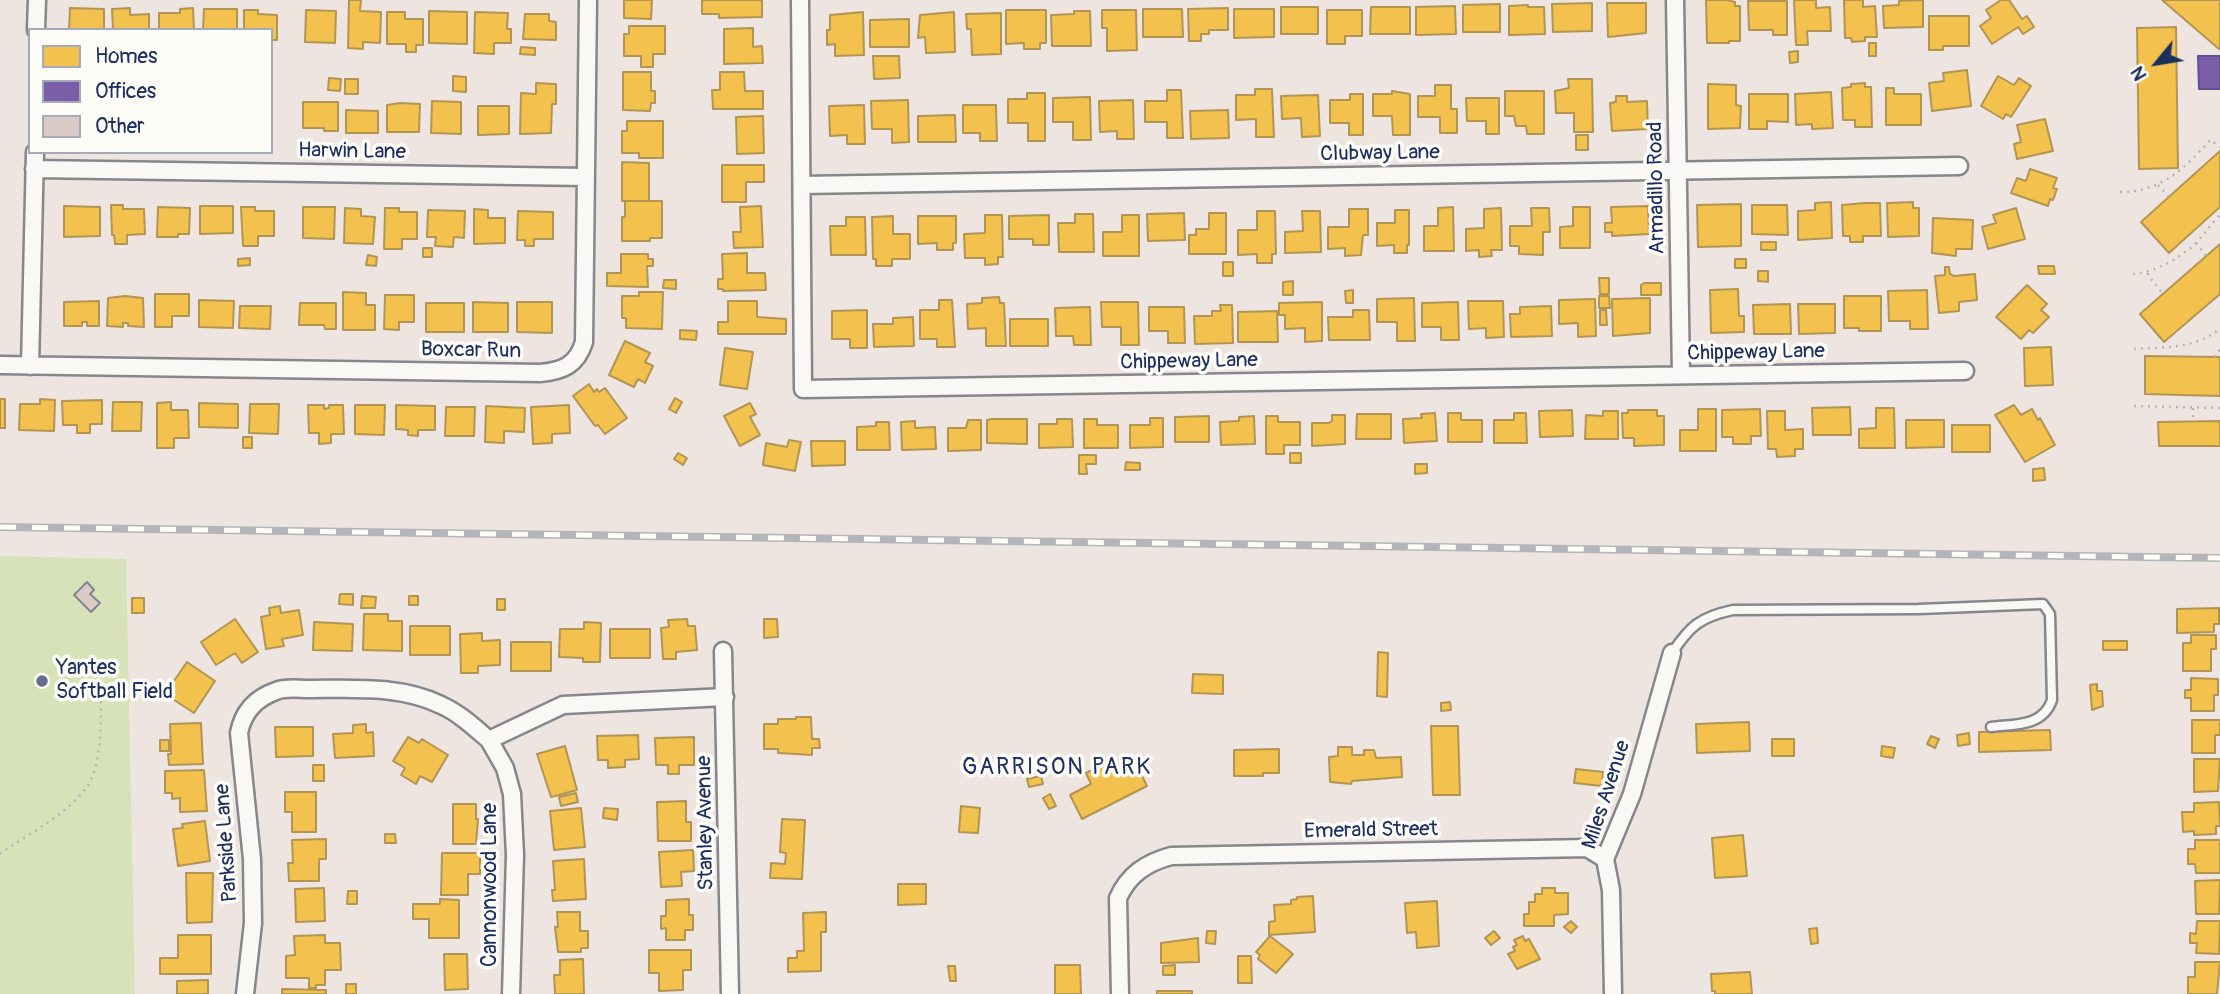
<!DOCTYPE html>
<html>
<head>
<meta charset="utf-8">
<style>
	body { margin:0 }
	#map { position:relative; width:2220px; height:994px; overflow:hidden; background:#eee5e1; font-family:Pangolin,sans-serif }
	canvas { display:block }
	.legend { position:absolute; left:28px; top:28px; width:245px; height:126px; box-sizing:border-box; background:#fdfcf7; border:2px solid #a3aaba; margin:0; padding:9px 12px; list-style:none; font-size:21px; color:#1b2f5e }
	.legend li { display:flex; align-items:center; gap:14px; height:35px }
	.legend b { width:35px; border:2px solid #a3aaba }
	.north { position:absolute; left:2122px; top:28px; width:70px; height:70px; -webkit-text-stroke:5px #fdfcf7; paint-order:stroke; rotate:240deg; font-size:19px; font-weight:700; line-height:28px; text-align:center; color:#1b2f5e }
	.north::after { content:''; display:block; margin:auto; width:24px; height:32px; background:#1b2f5e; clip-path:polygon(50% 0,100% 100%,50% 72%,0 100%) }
</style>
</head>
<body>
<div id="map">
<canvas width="2220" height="994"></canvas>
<ul class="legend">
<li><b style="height:19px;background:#f2c14e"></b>Homes</li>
<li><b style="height:19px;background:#7b5ea7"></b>Offices</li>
<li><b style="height:19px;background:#dacbc7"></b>Other</li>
</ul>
<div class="north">N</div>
</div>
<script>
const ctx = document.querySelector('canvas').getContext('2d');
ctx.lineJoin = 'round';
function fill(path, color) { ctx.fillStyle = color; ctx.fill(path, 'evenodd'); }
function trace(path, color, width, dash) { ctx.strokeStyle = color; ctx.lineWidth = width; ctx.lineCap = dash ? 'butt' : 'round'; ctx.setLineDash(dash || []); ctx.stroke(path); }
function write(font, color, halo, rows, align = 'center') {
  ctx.font = font + ' Pangolin,sans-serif'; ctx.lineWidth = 7; ctx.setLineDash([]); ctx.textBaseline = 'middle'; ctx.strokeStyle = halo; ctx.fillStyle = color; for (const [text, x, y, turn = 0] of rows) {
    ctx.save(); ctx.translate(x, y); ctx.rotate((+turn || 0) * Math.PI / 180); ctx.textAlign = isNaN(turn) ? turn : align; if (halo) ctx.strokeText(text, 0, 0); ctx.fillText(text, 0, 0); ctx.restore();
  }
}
const green = new Path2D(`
	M0,556L126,559L135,994H0Z`);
const homes = new Path2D(`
	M349,0H361L360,11L381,12L380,43L363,42V49L348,48Z
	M624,0H652L651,19L624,18Z
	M702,0H762V17L719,18V14H702Z
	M1706,0H1727L1735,2V6H1740V41H1729V43H1707Z
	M1794,0H1816V8L1830,7L1831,31H1807L1808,45H1796Z
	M1844,0H1863V7L1875,6L1877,37H1865V41L1852,42L1851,38H1845Z
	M1923,0V27L1884,28L1883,6L1899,5V1Z
	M2001,0H2009L2022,19L2027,16L2034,27L2023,34L2018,27L1992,44L1980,26L1991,18L1986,10Z
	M2162,0H2220V48L2219,49Z
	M1748,1H1787V35H1773V30H1749Z
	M1592,3V31L1553,32L1552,4Z
	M1607,3H1646V33L1608,37Z
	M1500,4V32H1463V5Z
	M1528,5V7H1544L1545,34L1509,35V6Z
	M1455,6L1456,34L1416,35V7Z
	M1281,7H1318V34H1281Z
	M1371,7H1410V34H1370Z
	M70,8L104,9V30H69Z
	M130,8V15L149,14V30H113L112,9Z
	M193,8L194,30H159V13H180V9Z
	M1228,8V30H1209V34H1201V41H1189L1188,9Z
	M204,9H237V30H203Z
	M1143,9H1182L1183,37H1143Z
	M1234,9H1274V37L1234,38Z
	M244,10H258V14L277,15V40H271V30H244Z
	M306,10L336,11L335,43L305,42Z
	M1006,10H1046V43H1040V49H1024V43L1006,44Z
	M1102,10H1136L1137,50L1107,51V28H1102Z
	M1327,10H1362V36H1345V44H1327Z
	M429,11L467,12V44L429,43Z
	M1074,11H1090L1091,46H1052L1051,15L1074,14Z
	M387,12H405V19H423V45H416V52H406V44H387Z
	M475,12L508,13L507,29H511V43H494V54L474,53Z
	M863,12L864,55L835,56V44L827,45V30H830V15Z
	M954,12L955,52L926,53L925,37L918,38L920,15Z
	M1001,13V54L972,55L971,29H967L966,14Z
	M525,14H549V21L556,22V40L523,39Z
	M1929,16H1969V46H1943V50H1929Z
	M909,19V47H870V20Z
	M629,26H665V54H653V67H641V56H624V34H629Z
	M2176,27L2178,168L2139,169L2137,28Z
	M753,28V47L762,46L763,63L724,64V29Z
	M1869,43H1876V56H1869Z
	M521,47L535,48V55L520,54Z
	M1798,51V62L1790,63L1789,52Z
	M873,56H899L900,78L874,79Z
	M1967,70L1971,106L1932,111L1929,83L1944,81L1943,73Z
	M623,72H651V91H655V103H651L650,111L623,110Z
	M720,72H744L745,91H763V109H713L712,90H720Z
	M453,76L466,77V92L453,91Z
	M1998,76L2014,85L2019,78L2031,86L2011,117L2006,114L2003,119L1981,106Z
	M329,78L341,79L340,91L328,90Z
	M345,79H358V94H345Z
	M1568,79H1592L1593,132H1574V113H1556L1555,91L1569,88Z
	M536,83L556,84V104H552L551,133L520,134L521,93L536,94Z
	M1865,83V87H1871L1872,127H1855V120H1843L1842,88L1851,87V84Z
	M1708,84L1736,85V105L1741,106L1740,128L1708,129Z
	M1435,85H1451V109H1457V133H1440V117H1418V96H1435Z
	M1886,88H1894V94H1921V125H1886Z
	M1255,89H1272L1274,137H1256V119L1236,120V95H1255Z
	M1167,90H1181L1183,138H1167V122H1145V101H1167Z
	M1392,91L1410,94V135H1393L1392,116H1373V94H1392Z
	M1505,91H1544V134H1527L1526,126H1516L1514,116H1505Z
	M1831,92L1833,128L1812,129V124L1796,125L1795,94Z
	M1027,93H1045V141H1028V123H1008V99H1027Z
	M1350,94H1363V135H1349V123H1330V100H1350Z
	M1749,94H1788V122L1767,121V129H1749Z
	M1318,95L1320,136L1302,137L1301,118L1282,119L1281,96Z
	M1616,96H1627V102L1647,101L1648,129L1612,131L1610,103L1616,102Z
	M1090,97L1091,140H1073V122H1053V98Z
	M1466,98H1499V134H1486V121H1467Z
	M908,100L909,142L892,143V129H872L871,101Z
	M1133,100L1134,139H1117V131L1100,132L1099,101Z
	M432,101L461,102V134L431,133Z
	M303,102H338V131H324V128H303Z
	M400,103L420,104L419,132H387V105Z
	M864,105L865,144H847V135L830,136L829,106Z
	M963,105H996L997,141H980V133H963Z
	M478,106H509V134L478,135Z
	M346,110L378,111V133H346Z
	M1228,110L1229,138L1191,139L1190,111Z
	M955,115L956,142H918V116Z
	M763,116L764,153L737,154L736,117Z
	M2045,119L2053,151L2017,159L2014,144L2021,142L2017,125Z
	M627,121H663V158H639V153H622V131H627Z
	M1576,135H1588V150H1576Z
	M2220,151V207L2169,253L2141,222Z
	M622,162L649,163V201H622Z
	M722,165H764V182H746V202H722Z
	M2030,169L2057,178L2053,188L2057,189L2053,200L2050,199L2048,206L2011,193L2017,178L2026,181Z
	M625,201H662V238H650V241H622V217H625Z
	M1831,202L1832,238L1798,240V211L1815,210V203Z
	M1913,202V208H1919V236L1888,237L1887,203Z
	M1865,203H1880L1881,236H1863V242H1850V236H1843L1842,205Z
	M1741,204V246L1698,247L1697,205Z
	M111,205H123V209H144L145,234L127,235V244H115L114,235H112Z
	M1752,205H1787L1788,235L1752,234Z
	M64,206L100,207V236L64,237Z
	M200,206H233V233L200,234Z
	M761,206L763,247L734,248L733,232H741L740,207Z
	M1648,206L1649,234L1612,236V232H1605V223H1612L1611,207Z
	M158,207L190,208L189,234H178V237H157Z
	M241,207H255V211H274V236H258V246H243Z
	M303,207H335L334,239L303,238Z
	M1453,207L1454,251H1424V226H1438V208Z
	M1573,207H1590V248H1560V227L1573,226Z
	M345,208L361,209V216L375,217L373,244L344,243Z
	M385,208H399V212H417V239H402V249H384Z
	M1501,208L1502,250H1491L1492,256L1479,257V250L1466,251V229L1484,228V209Z
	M1531,208H1549L1550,232H1543V255L1519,254V246H1510V226H1532Z
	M2016,208L2025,239L1988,249L1982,227L1996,223L1993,215Z
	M474,209L488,210V218H505V243L474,244Z
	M1349,209H1368V235H1363L1361,255L1345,256V248L1328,249V227H1349Z
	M428,210L465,211L464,238L454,237L453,247L435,246L436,237H427Z
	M1395,210H1409V245H1407V253H1394V245L1377,246V223H1395Z
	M518,211L553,212V239H534V246H525V240H517Z
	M1257,211H1275L1276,254H1272V263H1257V254L1238,255V230H1257Z
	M1302,211H1320L1321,252L1285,253V232L1303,231Z
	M1184,213L1185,240L1148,241L1147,214Z
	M1209,213H1226V254H1189V235H1196V229H1209Z
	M1075,214H1093L1094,252H1059L1058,223H1075Z
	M985,215H1002L1003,257H998V264L985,265V258H965L964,234L985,233Z
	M1049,215V245H1033V239H1009V216Z
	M1122,215H1139V256H1103V232H1122Z
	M893,216V234H910V259H892V266H876V259H873L872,217Z
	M918,216H956V243H953V250H937V243L918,244Z
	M846,217H865L866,255H831L830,226H846Z
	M1933,218L1973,220L1972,249H1956V256L1932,253Z
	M1761,242H1776V250H1761Z
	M2220,244V294L2164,342L2140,314Z
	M423,248H432V257H423Z
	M747,253V273H765L766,290L723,291V289H718V279H723L722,254Z
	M621,254H648V259H653V266H647L648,287L607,286V273H621Z
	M368,255L377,257L376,266L366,265Z
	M250,258V265L238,266V259Z
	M1735,259H1746V268H1735Z
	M1223,262H1233V276H1223Z
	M2038,266H2054L2055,274H2039Z
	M1945,267H1949L1950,274L1954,276L1975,274L1977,300L1959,302V311L1939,313L1935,276L1945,275Z
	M1758,271H1768V282L1758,281Z
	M1599,278H1609V294H1600Z
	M664,280H676V289L663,288Z
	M1293,281V295H1283V282Z
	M1644,283H1661V295H1641V285Z
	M2027,285L2047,304L2041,310L2049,317L2033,333L2029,330L2021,339L1996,317Z
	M1738,289L1739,316H1744V332L1711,333L1710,290Z
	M1353,290V303H1346L1345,291Z
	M1927,290L1928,329H1910V321H1889L1888,291Z
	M343,292L366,293V305H375V330H343Z
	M639,292H663L662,329L626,328V318H622V296H639Z
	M155,294H189V316H172V327H155Z
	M385,295H414V322H399V330L384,329Z
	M125,296L143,298L144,327L128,326V323H123V327L107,326L108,298Z
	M1599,296H1609L1610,308H1599Z
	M1844,296H1881V331H1859V328H1844Z
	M999,297L1000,303H1004L1006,346H986V328L968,329L967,304L982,303V298Z
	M1414,298L1415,341H1397V322H1377V299Z
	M1650,298V333L1613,336L1612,299Z
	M1595,299L1596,336L1578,337V323L1559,324V300Z
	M199,300L234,301L233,328L199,327Z
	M939,300H952L955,347H937V339H920V310H939Z
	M99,301V326H87V322H82V326H64V302Z
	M728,301H757V317L786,319V334H718V322H728Z
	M1468,301H1503L1504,337L1486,338V328L1469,329Z
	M473,302L508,303V332H473Z
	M517,302H552V333L517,332Z
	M1101,302H1138L1139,345H1121V327H1102Z
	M1322,302V341L1305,342V328L1285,329V315H1279V303Z
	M1458,302L1459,340H1441V327H1422V303Z
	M300,303H336V329H325L324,325H299Z
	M426,303H464V332H426Z
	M1790,304L1791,334H1754L1753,305Z
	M1798,304H1835V333L1799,334Z
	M1220,305H1232L1233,343L1195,344L1194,316H1212V311H1221Z
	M240,306H271L270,329L239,328Z
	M1551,306L1552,336L1511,337L1510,314H1520V307Z
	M1090,307L1091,345H1074L1073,336H1056L1055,308Z
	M1149,307H1184L1185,343H1168V331H1149Z
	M867,310V348H850V339H832V311Z
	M1353,310H1369L1370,340H1329L1328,317H1353Z
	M1600,310H1606L1607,325H1600Z
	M1277,311L1278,342H1238V312Z
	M913,317L914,346L874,347L873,324H893V318Z
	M1010,319H1048V346H1010Z
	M680,330L697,331L696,340L680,339Z
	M625,341L650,353L645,362L653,366L645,383L638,379L634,387L609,375Z
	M2051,347L2053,385L2025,386L2024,348Z
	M725,348L753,352L747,389L720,385Z
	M2145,356L2220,357V396L2145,394Z
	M589,384L594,392L597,389L599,392L605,388L627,418L605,434L598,425L595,426L573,396Z
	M675,398L682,402L676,413L669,409Z
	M0,399H5V428H0Z
	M40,399L55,400L54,431L19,430L20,404H40Z
	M102,400V424H90V433H77V425H63L62,401Z
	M113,402H142L141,431H112Z
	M171,402V410H188L189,438H174V448H157V403Z
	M199,403L238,404V428L199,427Z
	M750,403L756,414L750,417L760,435L740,446L724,416Z
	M250,404H279L278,434L249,433Z
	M308,405H324V409L329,408V405H343L344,434H331V443L319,444V433H309Z
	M355,405H385L384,435L355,434Z
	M396,405L435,406V430H418V436L408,435V430L396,429Z
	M569,405L570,433L552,434V443L533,444L531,407Z
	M2014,405L2021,415L2032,409L2038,420L2040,418L2055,445L2025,462L1995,415Z
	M486,406L525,408L524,432L504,431V443L485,442Z
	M446,407H475L474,436H445Z
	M1850,407L1851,435H1813L1812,408Z
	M1876,408H1894L1895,448H1859V429L1876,428Z
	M1698,409H1716V451H1680V430H1698Z
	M1760,409L1761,436H1751V444H1733V437H1722V410Z
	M1572,410L1573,436L1540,437L1539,411Z
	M1628,410H1657V416H1664V445L1634,446V438H1623L1622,413H1628Z
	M1603,411H1618V439H1585L1586,415L1603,416Z
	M1767,411H1785V430L1803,429V449H1795V456L1777,457L1776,449H1768Z
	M1435,413L1437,441L1404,443L1403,419L1422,418L1421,414Z
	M1448,413H1461V420H1482V442H1448Z
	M1514,413H1526L1527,443H1494V420H1514Z
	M1357,414H1391V439H1356Z
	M1332,415H1345V444L1312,446V423H1329L1332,421Z
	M1209,416V442H1175V417Z
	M1254,416L1255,444L1221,445L1220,422L1239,421V417Z
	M1266,416H1278V422H1300V445H1284V454H1266Z
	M1150,418H1163V447L1130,448V425H1150Z
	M992,419H1027V444L987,443V420Z
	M1057,419H1072L1073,447L1039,448V424H1057Z
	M1084,419H1097V425H1118V448H1084Z
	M968,420H981V450L948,451V428H966Z
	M1906,420H1944V447L1906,448Z
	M915,421V428L935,427L936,449L902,450L901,422Z
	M2220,421V446H2159L2158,422Z
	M876,422H889L890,450H857V427L876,426Z
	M1952,425H1990V452H1952Z
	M243,437H252V448H243Z
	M789,440L801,442L795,471L763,465L766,443L787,447Z
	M811,441H845V465L812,466Z
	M678,453L687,458L683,465L674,459Z
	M1290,453H1301V463H1290Z
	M1079,455H1096V464H1086L1087,474H1079Z
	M1126,462L1140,463V470H1125Z
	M1415,464H1427V473L1415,474Z
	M2044,468L2045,480L2033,481V469Z
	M340,594H353V605L339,604Z
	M362,596L376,597L375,608H361Z
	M409,596H418V605H409Z
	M132,598H144V613H132Z
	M497,599H505V610H497Z
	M280,606L281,613L299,610L303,635L282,639L284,646L266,649L261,617L270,615L269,608Z
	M2219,608V624H2214V632L2177,633V609Z
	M364,614H388V621H402V651L363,650Z
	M235,619L258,652L242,663L235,653L216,665L201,642Z
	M687,619L688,626H695L697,650L676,652V659H663L661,628L669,627L668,620Z
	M764,619H777L778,637L764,638Z
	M314,622L353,624L352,651L313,650Z
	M584,622L601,623L600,662H583V658L559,657L560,629H584Z
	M410,626H450V655H410Z
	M610,629H650V658H610Z
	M482,633V641L500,640V665L478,666V673H461L460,634Z
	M2191,635H2216V649H2211V671H2183V643H2191Z
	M2103,641H2127V650H2103Z
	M511,642H551V671H511Z
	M1378,652L1388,653L1387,697L1377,696Z
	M187,662L215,681L194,713L165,694Z
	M1193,674L1223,675V694L1192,693Z
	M2191,678L2218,679V695H2214V711H2191V698H2185V690H2191Z
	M2097,684V691H2102L2103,706L2092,710L2090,685Z
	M1450,702L1451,710L1441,711V703Z
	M796,717H811L812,739H819L820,748H812V755L778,753V749H764V724H778V719H796Z
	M2192,720H2220V735H2215V753H2192Z
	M1749,722L1750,751L1697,753L1696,724Z
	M201,723L203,764L169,765L168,754H171L170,724Z
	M366,724V733L373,732L374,756L335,758L333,734L353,733V725Z
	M1431,726H1458L1460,795H1433Z
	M275,727H313V756L276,757Z
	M2050,730L2051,750L1979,752V732Z
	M1969,733L1970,744L1958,746L1957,735Z
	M638,735L639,759L625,760V767L608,768V760H598L597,736Z
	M1931,736L1939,739L1935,748L1927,744Z
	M408,737L419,743L422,739L448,755L432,782L420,776L416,784L401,775L405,768L393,761Z
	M694,737V765H679V774H668V765H656L655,738Z
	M1772,739H1794V756H1772Z
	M160,740H169V751H160Z
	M565,746L577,790L551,797L537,754Z
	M1882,746L1895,748L1893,758L1881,756Z
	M1338,747H1352V755H1364V750H1374L1376,758L1401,757L1402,777L1352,781L1351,784L1330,782L1329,757L1338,756Z
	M1279,749V773H1263V776H1234V750Z
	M2194,759H2220L2218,791L2194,792Z
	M1108,762L1114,773L1135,762L1147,786L1082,819L1070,795L1091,784L1086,773Z
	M313,765H324V781H313Z
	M1576,769L1603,772L1602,786L1574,783Z
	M204,770L207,811L180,812V798L172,799V793H165V771Z
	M1041,776L1043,784L1029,787L1027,779Z
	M285,792H316V832H292V812H285Z
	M576,793L578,802L561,806L559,797Z
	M1050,794L1056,806L1049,809L1043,798Z
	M686,801V822H691V841H658L657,802Z
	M2219,802L2220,826H2216V834L2194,835V831L2183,832L2182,812H2194V803Z
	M453,804H476V819H478L476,844H453Z
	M961,806L980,808L978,833L959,832Z
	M581,808L585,847L554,850L550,811Z
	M604,808L618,809L617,820L603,818Z
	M782,819L805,820L802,879L770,878L771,863L785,864L786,853L780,852Z
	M205,821L210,861L178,866L173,829L183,828L182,824Z
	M385,834H395L396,843H385Z
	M1743,835L1747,876L1715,878L1712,838Z
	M326,839V859H319V881H289L288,863H293L292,840Z
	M2195,840H2220V873H2196L2195,864H2188V849H2195Z
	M693,850L694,871L681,872L682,886L661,887L659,852Z
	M442,853H480V874H468V895H441Z
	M584,859L586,899L553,901L552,890H555L553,861Z
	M186,873H213L212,922L187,923Z
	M2220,880L2219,914H2196L2195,881Z
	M898,884H926V904L898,905Z
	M324,888L325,921L296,922L295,889Z
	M1542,888H1555V893H1568V914L1554,915V926H1524V914H1529V902H1535V894H1542Z
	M348,891H357V904H347Z
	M1313,896L1315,932L1269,935V922L1275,921L1274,905L1291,904V900L1297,899V897Z
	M440,899L459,900V938H429V919H413V904H440Z
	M689,899V915H693V930H685V940H666V928L661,929V916H666V900Z
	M1437,901L1439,946L1417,948L1416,932L1407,933L1405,903Z
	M557,912H580V931H588V948H581V952H558L555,927H558Z
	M826,912V932H821V971L788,972V958H797V951H804L803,913Z
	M1571,921L1577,927L1571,933L1564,927Z
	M2197,921H2220L2219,954L2196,953L2197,943H2190V933L2196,934Z
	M1817,928L1818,943L1811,944L1809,929Z
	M1207,931H1216L1215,944L1206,943Z
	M1494,931L1500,938L1491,945L1485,938Z
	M178,935H211V974H160V958H178Z
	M325,935V943H340L341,970H325V985H316V988H309V978H286V956L295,955L294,936Z
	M1270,936L1293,954L1276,973L1258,959L1260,955L1256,952Z
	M1523,936L1525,941L1529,939L1540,959L1517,969L1508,954L1515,951L1513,947L1517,945L1514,940Z
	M1198,938L1199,962L1161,963V943Z
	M649,950H691V970H683V990L659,991V973H649Z
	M444,954H467L468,989L445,990Z
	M1238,956H1251L1252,983H1238Z
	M583,959L584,994H555L554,975H560V960Z
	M2195,962H2220L2217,994H2188V977H2195Z
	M1055,965H1080L1081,994H1055Z
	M1175,965V975H1163V966Z
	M948,966H955L956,981H950Z
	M1750,972L1752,994H1715V991H1712L1711,974Z
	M208,980V994H177V981Z
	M346,984H356V994H346Z
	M282,989L326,990V994H282Z
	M1157,991H1192V994H1157Z`);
const offices = new Path2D(`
	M2198,56H2220V89H2199Z`);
const building = new Path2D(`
	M87,582L94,590L90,594L100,603L91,612L74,595Z`);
const path = new Path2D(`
	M2158,185L2169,197
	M2120,192C2160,192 2185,169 2210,140L2220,147
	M2196,243L2206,256
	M2148,273V275L2163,294
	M2133,274C2156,272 2182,257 2198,241C2206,232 2212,223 2220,215
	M2134,349C2163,347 2198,349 2220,328
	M2215,357L2216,353L2220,350
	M2134,406L2220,408
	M2193,408V422
	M0,854C29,833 64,817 86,788C106,762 100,697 100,665`);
const service = new Path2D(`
	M1672,653C1690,626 1700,617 1733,610L1919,609L2043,604L2050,614L2052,700C2043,727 2014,724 1991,727`);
const minor = new Path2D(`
	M800,0L803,389L1965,371
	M1675,0L1681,375
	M36,30L37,0
	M34,169L586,177
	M802,185L1959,166
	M0,365L540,373C563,371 577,365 584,342L588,0
	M30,366L35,152
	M723,651L730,994
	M489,740L505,768L512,794L515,855L511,994
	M245,994L253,923L252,859L239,733C243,712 256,698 276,691C285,687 299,689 308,689C352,689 400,685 441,705C459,713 474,727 489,740L563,705L725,697
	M1120,994L1118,898C1129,874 1146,863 1171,856L1587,848L1605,859
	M1613,994L1611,890L1605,859L1632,794L1672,653`);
const rail = new Path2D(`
	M0,527L2220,558`);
const markers = [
	[42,681,7,"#656f8c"]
];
const streetNames = [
	["Harwin Lane",352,152,1],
	["Clubway Lane",1380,154,-1],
	["Armadillo Road",1657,188,-91],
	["Boxcar Run",471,351,1],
	["Chippeway Lane",1756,353,-1],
	["Chippeway Lane",1189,362,-1],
	["Miles Avenue",1607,795,-72],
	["Stanley Avenue",706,823,-91],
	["Emerald Street",1371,831,-1],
	["Parkside Lane",227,843,-94],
	["Cannonwood Lane",491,885,-90]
];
const poiNames = [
	["Yantes",56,669],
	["Softball Field",56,693]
];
const neighbourhoodNames = [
	["GARRISON PARK",1057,768]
];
fill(green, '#d7e2b8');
fill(homes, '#f2c14e');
trace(homes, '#b29553', 2);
fill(offices, '#7b5ea7');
trace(offices, '#5e5091', 2);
fill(building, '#dacbc7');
trace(building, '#86868d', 2);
trace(service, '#86868d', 13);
trace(minor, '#86868d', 21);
trace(path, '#b4b5ba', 2.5, [2, 5]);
trace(service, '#f9f8f5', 8);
trace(minor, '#f9f8f5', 16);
trace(rail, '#b4b5ba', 8);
trace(rail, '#fdfcf7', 5, [16]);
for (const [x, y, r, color] of markers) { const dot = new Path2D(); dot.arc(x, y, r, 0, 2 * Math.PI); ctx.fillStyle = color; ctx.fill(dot); trace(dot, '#fdfcf7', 2.5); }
write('21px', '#1b2f5e', '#fdfcf7', streetNames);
write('21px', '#1b2f5e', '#fdfcf7', poiNames, 'left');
ctx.letterSpacing = '2px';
write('23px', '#1b2f5e', '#fdfcf7', neighbourhoodNames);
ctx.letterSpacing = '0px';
</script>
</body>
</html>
